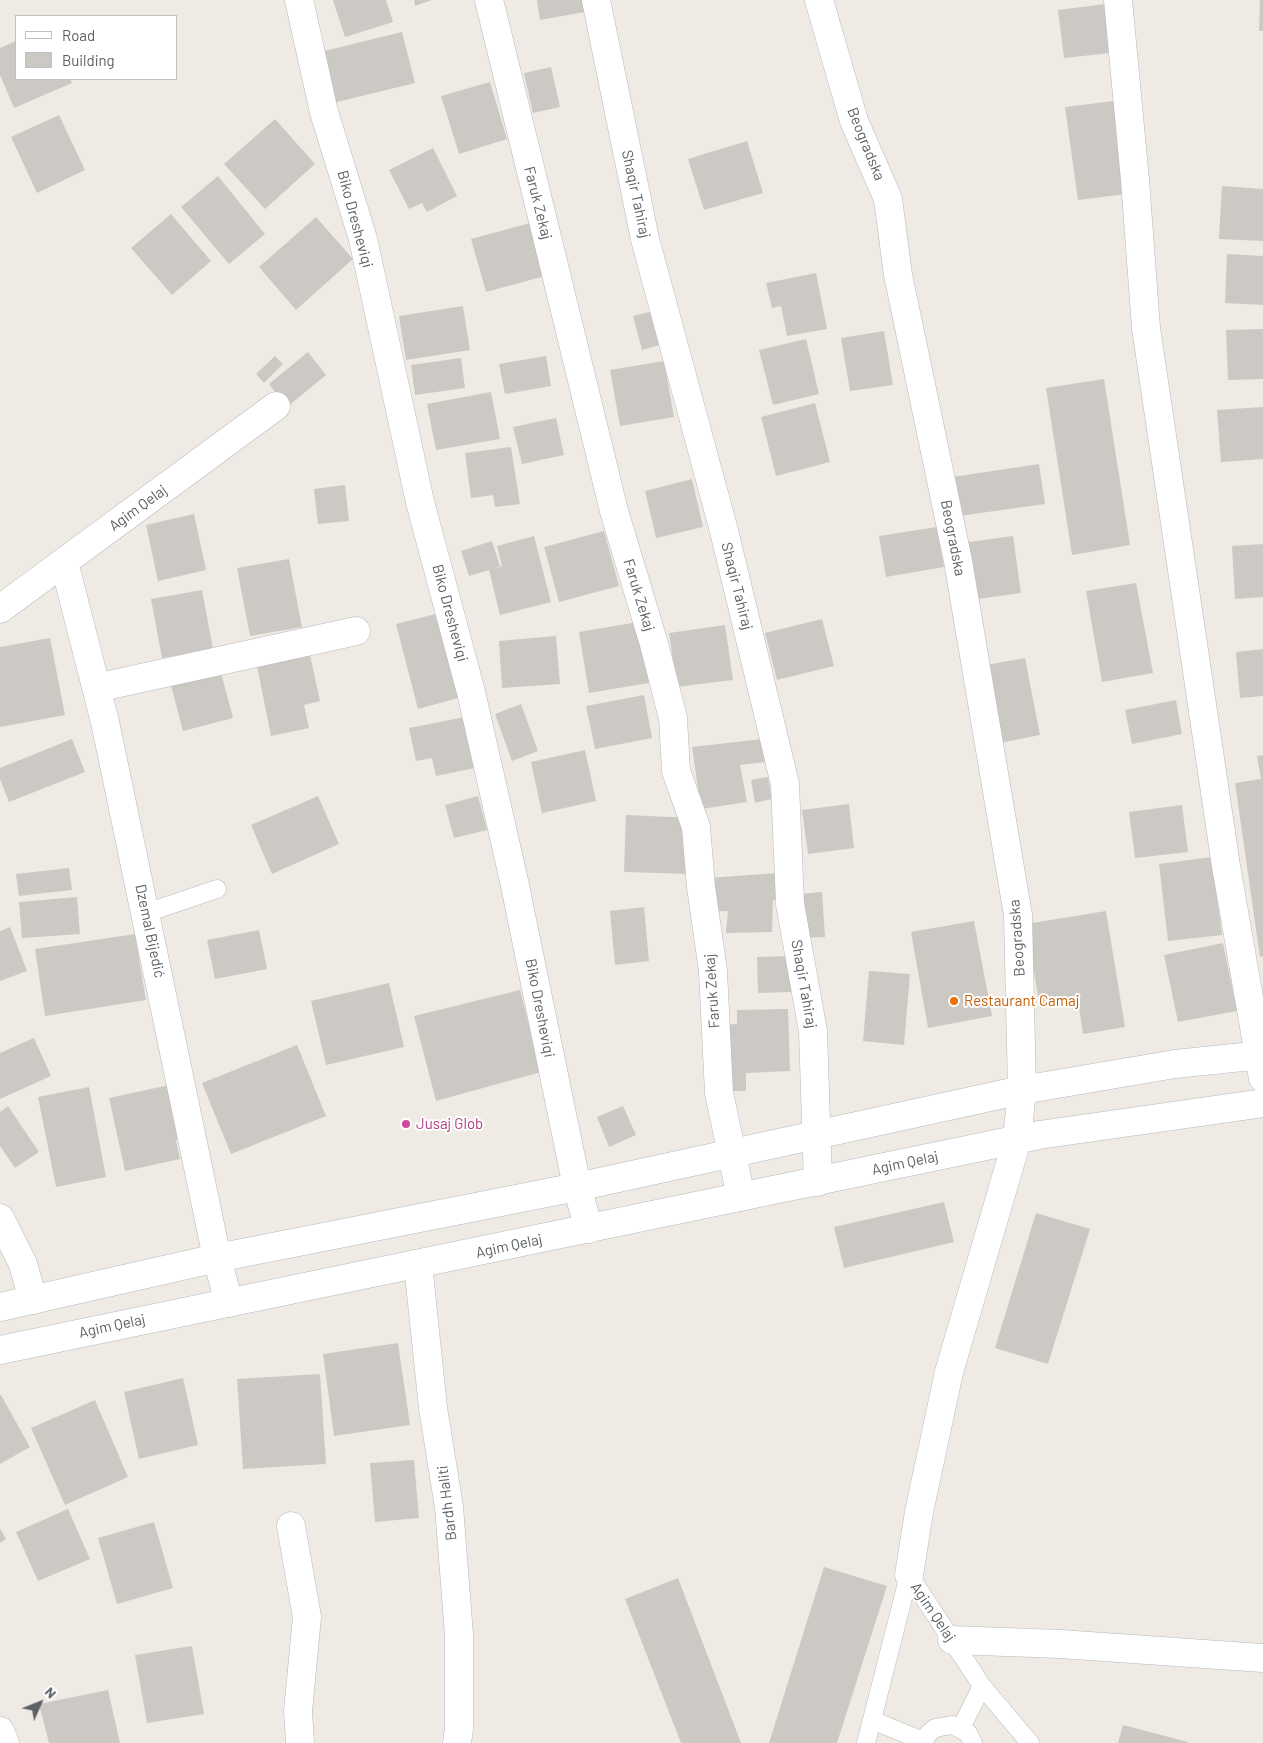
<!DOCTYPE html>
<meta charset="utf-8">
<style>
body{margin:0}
#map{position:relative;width:1263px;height:1743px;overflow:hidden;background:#efebe4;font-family:Barlow,sans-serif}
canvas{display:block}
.legend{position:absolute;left:15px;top:15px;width:162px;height:65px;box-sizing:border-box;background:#fff;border:1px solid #bec0c1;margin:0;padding:6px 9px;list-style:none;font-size:15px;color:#5c6165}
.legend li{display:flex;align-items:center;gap:10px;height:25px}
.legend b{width:25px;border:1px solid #bec0c1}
.north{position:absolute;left:15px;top:1678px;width:50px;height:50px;-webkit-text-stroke:4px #fff;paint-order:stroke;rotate:46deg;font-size:14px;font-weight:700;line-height:20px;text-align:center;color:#5c6165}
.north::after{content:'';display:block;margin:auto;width:18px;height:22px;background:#5c6165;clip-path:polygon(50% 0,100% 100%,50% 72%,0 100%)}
</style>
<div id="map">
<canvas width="1263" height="1743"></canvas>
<ul class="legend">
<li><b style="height:6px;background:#fff"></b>Road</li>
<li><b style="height:14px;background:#ccc8c4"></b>Building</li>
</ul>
<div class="north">N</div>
</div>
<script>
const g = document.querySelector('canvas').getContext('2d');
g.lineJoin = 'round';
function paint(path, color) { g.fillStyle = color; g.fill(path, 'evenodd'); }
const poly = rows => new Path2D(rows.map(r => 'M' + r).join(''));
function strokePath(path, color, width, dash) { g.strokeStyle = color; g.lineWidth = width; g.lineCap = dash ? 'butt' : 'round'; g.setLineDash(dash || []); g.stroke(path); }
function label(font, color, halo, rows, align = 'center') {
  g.font = font + ' Barlow,sans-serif'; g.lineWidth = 4; g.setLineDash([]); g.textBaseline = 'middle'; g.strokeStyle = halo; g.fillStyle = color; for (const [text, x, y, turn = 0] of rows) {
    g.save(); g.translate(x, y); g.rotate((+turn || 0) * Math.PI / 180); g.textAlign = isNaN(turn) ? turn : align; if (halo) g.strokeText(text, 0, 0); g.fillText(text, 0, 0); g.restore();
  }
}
const building = poly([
 [333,0,386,0,393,22,345,37],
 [414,0,432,0,415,6],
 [537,0,588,0,590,11,540,20],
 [1260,0,1263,0,1263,31,1259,31],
 [1106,4,1111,53,1064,58,1058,10],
 [402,32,415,83,333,103,320,52],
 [16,41,16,79,70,79,72,83,14,108,0,75,0,48],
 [551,67,560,107,533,113,524,73],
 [490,82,507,139,459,154,441,96],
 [1114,101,1126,194,1078,200,1065,107],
 [59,115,85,170,37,193,11,137],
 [275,119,315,164,265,209,224,164],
 [747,141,763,193,704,210,688,159],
 [433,148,457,196,427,212,422,203,409,209,389,170],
 [218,176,265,234,229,264,181,207],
 [1222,186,1263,189,1263,241,1219,239],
 [171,214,211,261,172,295,131,248],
 [316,217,353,259,296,310,259,267],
 [530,223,545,276,486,292,471,239],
 [1227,254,1263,256,1263,305,1225,303],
 [816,273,827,329,787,336,781,306,772,308,766,283],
 [463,306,470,350,406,360,399,316],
 [658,310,667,343,642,350,633,316],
 [1263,329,1263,379,1228,380,1226,330],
 [884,331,893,385,850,391,841,338],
 [806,339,819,394,773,405,759,350],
 [308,352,326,375,287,407,269,384],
 [275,356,283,364,264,383,256,374],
 [546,356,551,386,505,394,499,364],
 [461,358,465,388,415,395,411,365],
 [664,361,674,417,620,426,610,370],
 [1104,379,1130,545,1072,555,1046,388],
 [491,392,500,439,436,450,427,404],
 [815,403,830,462,776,476,761,417],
 [1263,407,1263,459,1221,462,1217,410],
 [556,418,564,455,522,464,513,427],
 [511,447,520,504,495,507,493,495,471,498,465,453],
 [1039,464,1045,504,952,517,946,478],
 [692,479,703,527,656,538,645,491],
 [345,485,349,521,318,524,314,489],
 [194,514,206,570,158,581,146,525],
 [937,527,944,567,886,577,879,536],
 [604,531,619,586,559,602,544,547],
 [534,536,551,602,500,615,489,570,469,576,461,551,492,541,500,566,493,569,502,566,497,546],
 [1013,536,1021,593,970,600,962,543],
 [1263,544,1263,597,1235,599,1232,546],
 [289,559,302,627,250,636,237,568],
 [1136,583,1153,673,1102,682,1086,591],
 [202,590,213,649,162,658,151,599],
 [447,611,469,695,418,709,396,624],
 [822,619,834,666,777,680,765,633],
 [638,622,649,683,589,693,579,632],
 [725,625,733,680,677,687,669,633],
 [556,636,560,684,502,688,499,641],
 [50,638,65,715,0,727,0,647],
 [1263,649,1263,696,1240,698,1236,652],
 [309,650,320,701,304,705,309,728,271,736,256,661],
 [1025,658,1040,735,995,744,980,666],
 [219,665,233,718,183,731,169,678],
 [644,695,652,738,595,749,586,706],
 [1176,700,1182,734,1132,744,1125,710],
 [521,704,538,751,512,761,495,714],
 [470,716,480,767,436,776,432,758,416,761,409,728],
 [72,739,85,772,9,802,0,779,0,768],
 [763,739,766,762,740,765,747,802,701,809,692,747],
 [585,750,596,801,542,813,531,762],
 [1263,755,1263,956,1260,957,1235,783,1261,779,1257,756],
 [768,777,772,799,755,803,751,780],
 [318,796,339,844,272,874,251,825],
 [478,796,487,830,454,838,445,805],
 [849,804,854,848,808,854,802,810],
 [1182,805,1188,852,1135,858,1129,812],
 [626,815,693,818,691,874,624,872],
 [1212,857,1222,935,1168,941,1159,864],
 [69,868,72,890,19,896,16,874],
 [779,873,781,900,773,900,772,932,726,933,728,911,709,912,707,878],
 [822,892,825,937,802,938,799,894],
 [77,897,80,934,22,938,19,902],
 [644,907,649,961,615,965,610,911],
 [1106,911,1125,1027,1083,1034,1078,1001,1040,1008,1026,924],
 [974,921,992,1016,928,1028,911,932],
 [10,927,27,971,0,981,0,931],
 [259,930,267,969,215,979,207,940],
 [135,934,146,1000,45,1016,35,949],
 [1223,943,1237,1011,1178,1022,1164,955],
 [790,956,791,992,758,993,757,957],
 [869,971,910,974,904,1045,863,1041],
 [389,983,404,1047,326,1065,311,1001],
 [520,990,541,1072,436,1101,414,1016],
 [788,1009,790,1071,746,1073,746,1091,721,1091,720,1025,737,1024,737,1010],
 [34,1038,51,1076,0,1099,0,1053],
 [297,1045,326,1116,231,1154,202,1083],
 [174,1084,186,1139,176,1140,180,1159,125,1171,109,1098],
 [89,1087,106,1177,56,1187,38,1097],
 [8,1106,39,1152,15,1168,0,1146,0,1112],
 [623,1106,636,1135,609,1147,597,1117],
 [944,1202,954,1242,844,1268,834,1227],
 [1036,1213,1090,1229,1048,1364,995,1348],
 [398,1343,410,1425,334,1436,323,1354],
 [320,1374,326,1464,243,1469,237,1379],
 [183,1378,198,1445,139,1459,124,1392],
 [1,1395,30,1447,0,1464,0,1396],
 [95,1400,128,1477,65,1505,31,1428],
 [414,1460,419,1518,375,1522,370,1463],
 [68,1509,90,1559,38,1581,16,1532],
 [154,1522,173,1588,117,1604,98,1538],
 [0,1528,6,1539,0,1543],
 [824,1567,887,1586,837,1743,769,1743],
 [678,1578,741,1743,681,1743,625,1599],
 [192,1646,204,1714,147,1723,135,1655],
 [108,1690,120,1743,49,1743,39,1704],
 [1123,1725,1188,1742,1188,1743,1118,1743]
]);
const lane = poly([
 [146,913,217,889],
 [909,1575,982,1686,1030,1743],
 [872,1720,923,1741],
 [961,1728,982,1686],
 [866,1743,909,1575],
 [923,1743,928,1734,935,1728,952,1725,968,1733,973,1743]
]);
const street = poly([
 [299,0,324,112,363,239,420,502,471,692,514,881,577,1187,589,1229],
 [489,0,614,511,654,644,673,718,676,771,696,827,701,887,713,971,719,1093,741,1197],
 [596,0,645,239,724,531,785,784,790,904,813,1031,818,1182],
 [819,0,854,121,888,199,898,275,958,561,1018,915,1022,1090,1017,1140,949,1372,919,1512,909,1575],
 [1118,0,1135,180,1146,328,1226,866,1263,1078],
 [64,562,105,722,217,1258,229,1303],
 [0,609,276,406],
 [96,688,356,631],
 [0,1218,23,1264,33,1300],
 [418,1264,433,1408,449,1507,459,1635,459,1729,457,1743],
 [291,1526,307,1617,298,1711,300,1743],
 [952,1640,1060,1644,1263,1658],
 [0,1731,5,1743]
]);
const secondary = poly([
 [0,1307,217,1258,577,1187,1022,1090,1175,1064,1263,1055],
 [0,1350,1039,1135,1263,1103]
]);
const markers = [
 [954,1001,5,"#e8710a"],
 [406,1124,5,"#d1479c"]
];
const streetNames = [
 ["Beogradska",866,144,68],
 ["Shaqir Tahiraj",636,194,78],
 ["Faruk Zekaj",538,203,76],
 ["Biko Dresheviqi",355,219,75],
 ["Agim Qelaj",138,508,-36],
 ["Beogradska",953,538,79],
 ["Shaqir Tahiraj",737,586,76],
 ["Faruk Zekaj",639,595,73],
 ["Biko Dresheviqi",450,613,75],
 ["Dzemal Bijedić",150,931,78],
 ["Beogradska",1017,938,-94],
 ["Shaqir Tahiraj",804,984,80],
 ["Faruk Zekaj",712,991,-94],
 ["Biko Dresheviqi",540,1008,79],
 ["Agim Qelaj",905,1163,-12],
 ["Agim Qelaj",509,1246,-12],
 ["Agim Qelaj",112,1326,-12],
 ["Bardh Haliti",447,1503,-97],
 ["Agim Qelaj",933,1612,56]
];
const foodNames = [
 ["Restaurant Camaj",964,1001]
];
const hotelNames = [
 ["Jusaj Glob",416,1124]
];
paint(building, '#ccc8c4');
strokePath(lane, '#b5b8bb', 19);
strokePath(street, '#b5b8bb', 29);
strokePath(secondary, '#b3b8bc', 29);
strokePath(lane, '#fff', 18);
strokePath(street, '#fff', 28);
strokePath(secondary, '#fff', 28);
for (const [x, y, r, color] of markers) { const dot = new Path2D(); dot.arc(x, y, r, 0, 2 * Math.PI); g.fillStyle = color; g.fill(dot); strokePath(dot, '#fff', 2); }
label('15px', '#5c6165', '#fff', streetNames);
label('15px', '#c56008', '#fff', foodNames, 'left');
label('15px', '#b23c85', '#fff', hotelNames, 'left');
</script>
